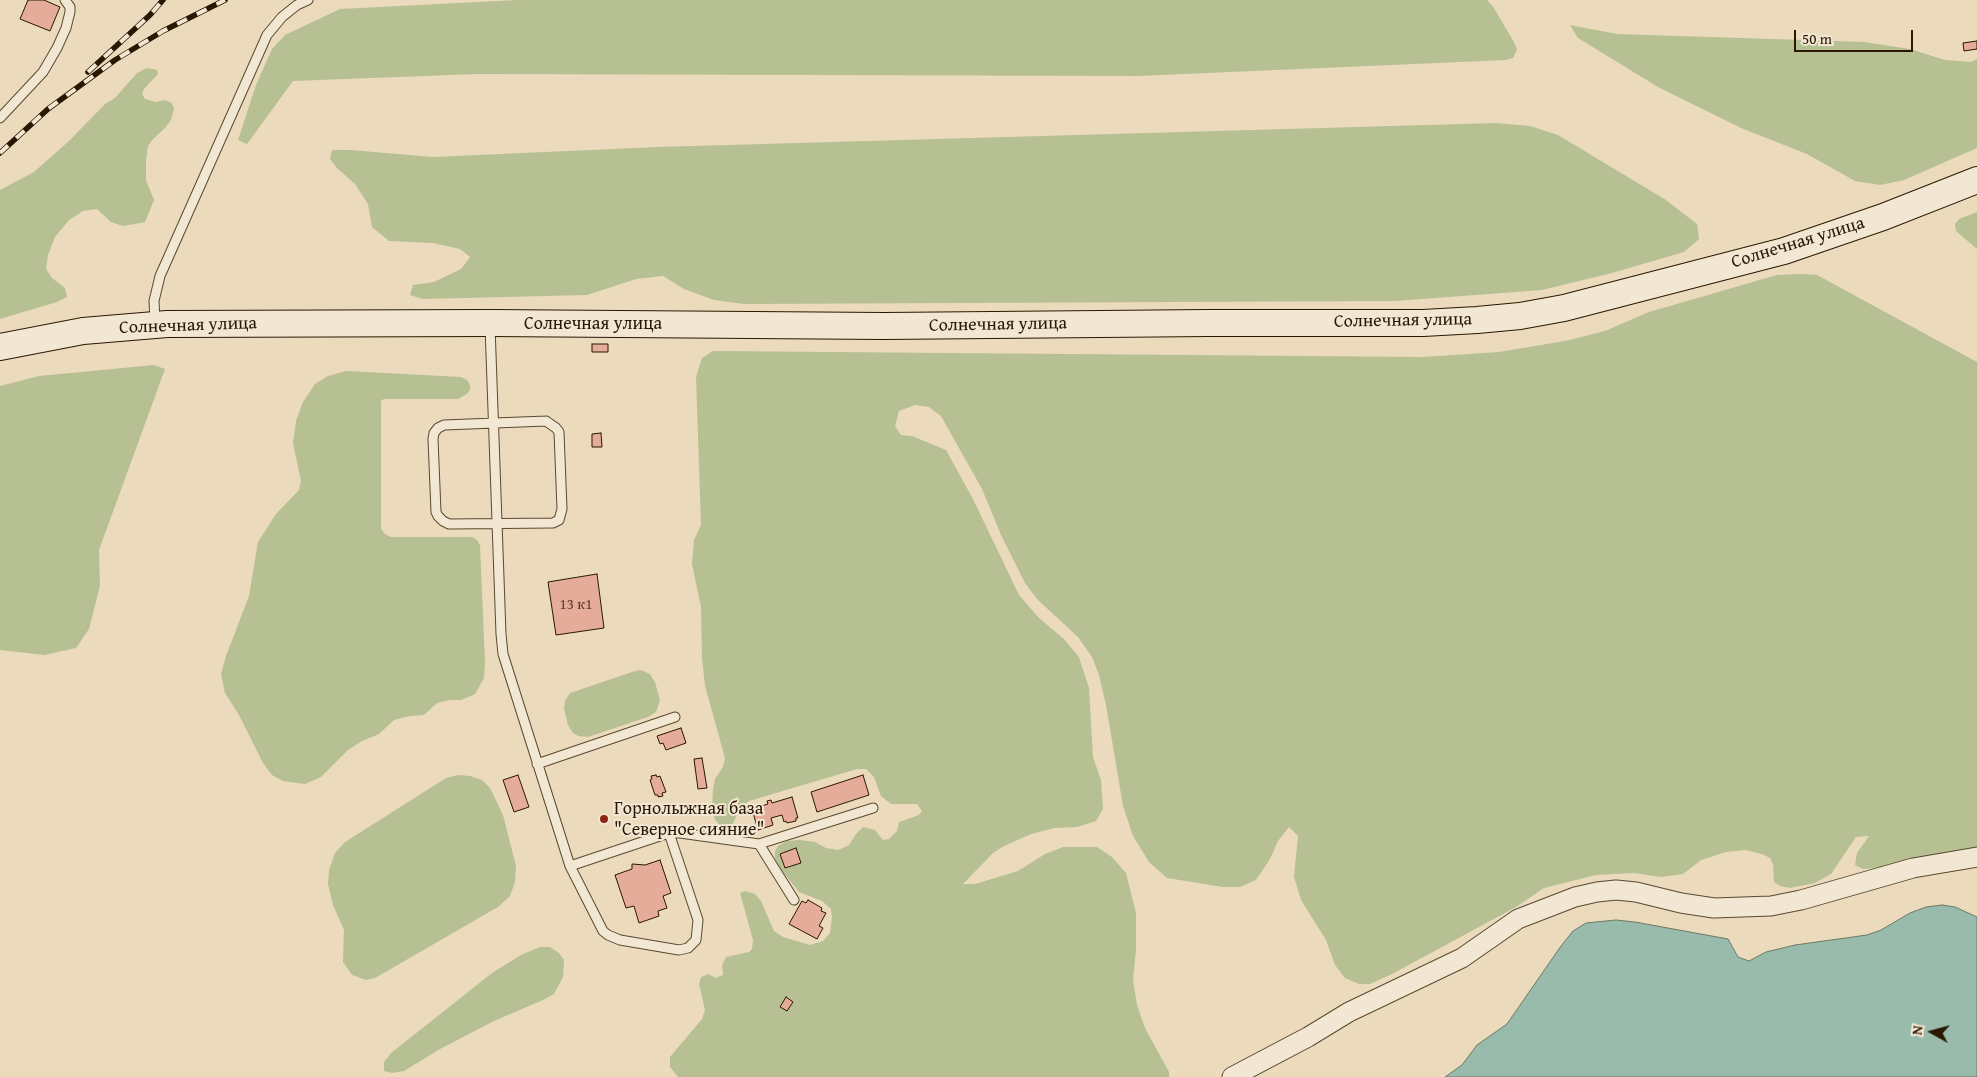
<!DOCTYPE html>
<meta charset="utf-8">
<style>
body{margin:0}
#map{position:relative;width:1977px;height:1077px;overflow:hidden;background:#ebdabc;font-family:"Gentium Book Plus",serif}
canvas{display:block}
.north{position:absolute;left:1907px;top:1007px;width:50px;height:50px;-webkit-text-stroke:4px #f2e7d3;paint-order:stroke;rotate:277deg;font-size:14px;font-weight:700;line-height:20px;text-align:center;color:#2a1702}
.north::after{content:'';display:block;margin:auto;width:18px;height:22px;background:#2a1702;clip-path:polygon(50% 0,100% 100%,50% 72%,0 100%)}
.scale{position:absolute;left:1794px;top:30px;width:119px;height:22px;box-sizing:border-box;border:2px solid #2a1702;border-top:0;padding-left:6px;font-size:15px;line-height:18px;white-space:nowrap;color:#2a1702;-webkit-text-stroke:4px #f2e7d3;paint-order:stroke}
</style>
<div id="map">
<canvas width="1977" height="1077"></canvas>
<div class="north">N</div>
<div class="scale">50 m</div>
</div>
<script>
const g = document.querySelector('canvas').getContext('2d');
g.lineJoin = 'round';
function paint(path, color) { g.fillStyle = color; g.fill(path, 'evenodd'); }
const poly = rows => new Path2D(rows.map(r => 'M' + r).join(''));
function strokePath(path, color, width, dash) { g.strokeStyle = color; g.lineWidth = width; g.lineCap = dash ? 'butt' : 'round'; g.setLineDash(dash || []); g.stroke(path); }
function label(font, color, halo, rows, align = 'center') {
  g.font = font + ' "Gentium Book Plus",serif'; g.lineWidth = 4; g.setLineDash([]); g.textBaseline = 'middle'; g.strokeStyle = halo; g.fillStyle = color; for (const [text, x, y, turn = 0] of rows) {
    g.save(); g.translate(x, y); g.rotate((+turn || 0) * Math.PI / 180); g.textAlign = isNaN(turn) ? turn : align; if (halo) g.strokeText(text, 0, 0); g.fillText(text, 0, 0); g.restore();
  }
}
const green = poly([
 [517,0,1487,0,1494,8,1515,44,1517,50,1513,58,1506,60,1138,76,477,74,293,81,247,144,238,140,256,85,272,49,285,35,340,9],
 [1570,25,1617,34,1864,42,1910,49,1945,60,1971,62,1977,59,1977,148,1904,180,1880,185,1855,181,1807,154,1741,128,1658,87,1578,38],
 [147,68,157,70,158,74,144,89,142,94,145,99,156,102,165,100,172,103,174,109,171,120,165,128,153,139,148,146,146,161,146,180,154,200,145,222,123,226,111,222,97,209,83,211,69,220,55,237,48,255,46,269,52,278,65,288,67,297,57,302,0,319,0,190,34,172,69,141,105,104,115,98,137,73],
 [1496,123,1530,126,1558,135,1666,200,1697,224,1699,239,1684,252,1612,273,1542,290,1395,301,744,304,714,300,684,289,663,276,636,279,587,295,423,299,410,295,413,285,434,282,461,269,470,257,460,249,433,243,389,241,372,227,368,204,355,184,337,168,330,159,332,150,351,150,433,157,658,147],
 [1977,212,1977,249,1956,231,1955,224,1959,219],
 [1800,274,1817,275,1977,362,1977,849,1879,868,1863,869,1855,865,1857,853,1869,836,1856,837,1831,874,1815,883,1790,888,1780,886,1774,882,1773,864,1770,858,1762,854,1745,850,1726,852,1701,860,1683,874,1661,877,1634,873,1596,875,1544,888,1516,907,1392,974,1370,984,1359,984,1345,978,1335,965,1326,940,1301,900,1294,877,1298,836,1289,827,1278,841,1270,859,1256,880,1240,887,1223,887,1167,878,1149,862,1133,836,1123,806,1106,705,1099,675,1092,657,1078,637,1038,600,1025,583,1001,535,982,489,941,416,929,407,915,405,899,411,895,426,901,435,912,436,946,450,973,499,1019,595,1039,618,1064,639,1079,657,1089,688,1093,757,1101,780,1103,809,1096,821,1077,827,1055,828,1031,834,1002,847,993,853,963,884,975,884,1018,871,1045,854,1063,847,1097,847,1112,857,1126,873,1136,913,1136,949,1133,980,1137,1005,1145,1028,1169,1072,1169,1077,678,1077,670,1067,670,1057,702,1019,705,1010,699,984,701,977,709,974,715,978,723,975,722,966,726,957,749,952,752,949,753,940,740,893,745,891,755,894,761,901,774,931,783,937,810,945,823,941,830,933,832,918,831,909,822,901,799,892,780,868,775,858,775,851,778,846,787,841,800,840,815,842,826,848,838,850,849,845,856,834,863,827,875,830,883,840,889,839,897,831,899,822,919,815,922,811,917,804,891,804,881,796,874,777,866,769,857,769,749,801,738,811,733,824,726,827,721,826,715,820,712,808,713,790,715,779,723,767,725,758,705,686,702,658,701,607,692,564,694,540,701,525,696,377,702,358,713,351,1423,357,1499,352,1565,341,1605,331,1649,312,1777,275],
 [154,365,165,369,99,550,100,586,89,629,76,648,44,655,0,650,0,386,39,376],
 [346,371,461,377,467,380,470,385,470,390,467,394,458,399,384,399,381,401,381,529,385,534,391,537,472,537,477,540,480,545,485,663,484,678,475,694,461,700,449,700,437,703,424,715,410,716,394,720,379,734,362,741,348,750,321,777,305,784,283,781,272,775,263,763,239,715,225,693,221,674,226,656,249,596,258,542,276,514,299,490,301,481,293,443,296,421,303,402,315,384,328,376],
 [641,670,650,674,655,682,660,700,656,712,648,717,588,737,578,736,573,733,568,725,564,708,565,701,570,693,635,671],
 [458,775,470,776,482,780,490,788,503,815,516,866,515,882,510,896,498,907,375,978,366,980,352,975,343,962,344,930,333,905,328,884,329,870,335,853,345,842,446,778],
 [540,947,550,947,559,953,564,960,563,977,554,994,543,1000,494,1021,440,1049,404,1071,392,1073,384,1071,384,1062,391,1053,492,973,521,955]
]);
const water = poly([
 [1942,905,1955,907,1977,917,1977,1077,1445,1077,1462,1065,1477,1045,1507,1024,1561,946,1573,931,1586,923,1616,920,1635,922,1728,939,1738,957,1749,961,1766,952,1795,945,1867,935,1881,930,1910,913,1926,907,1942,905]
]);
const building = poly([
 [28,0,44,0,60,7,50,31,20,19,28,0],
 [1977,41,1977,49,1964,51,1963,43,1977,41],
 [592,344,608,344,608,352,592,352,592,344],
 [601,433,602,447,592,447,592,434,601,433],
 [597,574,604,628,556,635,548,582,597,574],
 [681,728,686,743,666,750,663,743,660,744,657,736,681,728],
 [702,758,707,788,698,789,694,759,702,758],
 [518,775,529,807,514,812,503,780,518,775],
 [656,775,657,777,660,776,666,792,662,793,663,796,658,797,658,795,655,795,650,780,652,779,651,776,656,775],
 [863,775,869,795,817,812,811,792,863,775],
 [792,797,798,818,796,818,796,821,787,823,786,821,784,822,782,815,771,818,773,825,758,830,752,809,768,804,767,801,771,800,772,803,792,797],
 [796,848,801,863,785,868,780,854,796,848],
 [660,860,671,893,663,896,667,908,658,911,659,916,639,923,634,906,626,908,615,875,632,869,632,864,645,865,660,860],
 [808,900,822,908,821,911,826,913,819,926,823,928,817,939,789,924,802,901,806,903,808,900],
 [786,997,793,1002,787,1011,780,1007,786,997]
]);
const lane = poly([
 [0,118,43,72,57,48,66,28,70,12,70,7,65,0],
 [155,322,154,301,160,276,267,35,282,17,297,5,308,0],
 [490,326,501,634,503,654,570,866,603,931,608,935,620,940,679,950,688,948,696,940,698,920,669,833],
 [546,421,556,428,559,432,562,509,559,520,553,523,449,524,443,521,438,516,436,512,433,439,434,433,438,428,444,425,546,421],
 [537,764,675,717],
 [759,844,794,900],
 [570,866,669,833,680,833,759,844,873,808]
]);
const street = poly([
 [1232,1077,1308,1037,1349,1012,1462,958,1518,919,1575,897,1597,892,1616,890,1636,892,1681,903,1714,908,1771,906,1801,900,1913,868,1977,857]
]);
const secondary = poly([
 [0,347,83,331,167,324,490,323,884,326,1208,323,1423,323,1477,320,1520,316,1564,308,1784,251,1883,217,1977,180]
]);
const rail = poly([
 [88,72,150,15,163,0],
 [0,153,48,109,115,60,163,31,225,0]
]);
const markers = [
 [604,819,5,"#8f2418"]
];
const numberNames = [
 ["13 к1",576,605]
];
const streetNames = [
 ["Солнечная улица",1798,243,-17],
 ["Солнечная улица",1403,321,-1],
 ["Солнечная улица",593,324],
 ["Солнечная улица",998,325,-1],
 ["Солнечная улица",188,326,-2]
];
const poiNames = [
 ["Горнолыжная база",614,809],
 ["\"Северное сияние\"",614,830]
];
paint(green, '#b6c092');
paint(water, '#99bbab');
strokePath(water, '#6d7967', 1);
paint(building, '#e5ac99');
strokePath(building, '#2a1702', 1);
strokePath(lane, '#5a4830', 11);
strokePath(street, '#5a4830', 21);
strokePath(secondary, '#2a1702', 28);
strokePath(lane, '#f2e7d3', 9);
strokePath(street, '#f2e7d3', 19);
strokePath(secondary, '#f2e7d3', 26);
strokePath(rail, '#2a1702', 5.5);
strokePath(rail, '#f2e7d3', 4, [11]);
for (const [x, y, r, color] of markers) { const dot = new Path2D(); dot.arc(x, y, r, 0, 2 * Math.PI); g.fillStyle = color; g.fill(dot); strokePath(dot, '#f2e7d3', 2); }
label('15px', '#593c28', null, numberNames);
label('18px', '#2a1702', '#f2e7d3', streetNames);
label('18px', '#2a1702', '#f2e7d3', poiNames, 'left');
</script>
